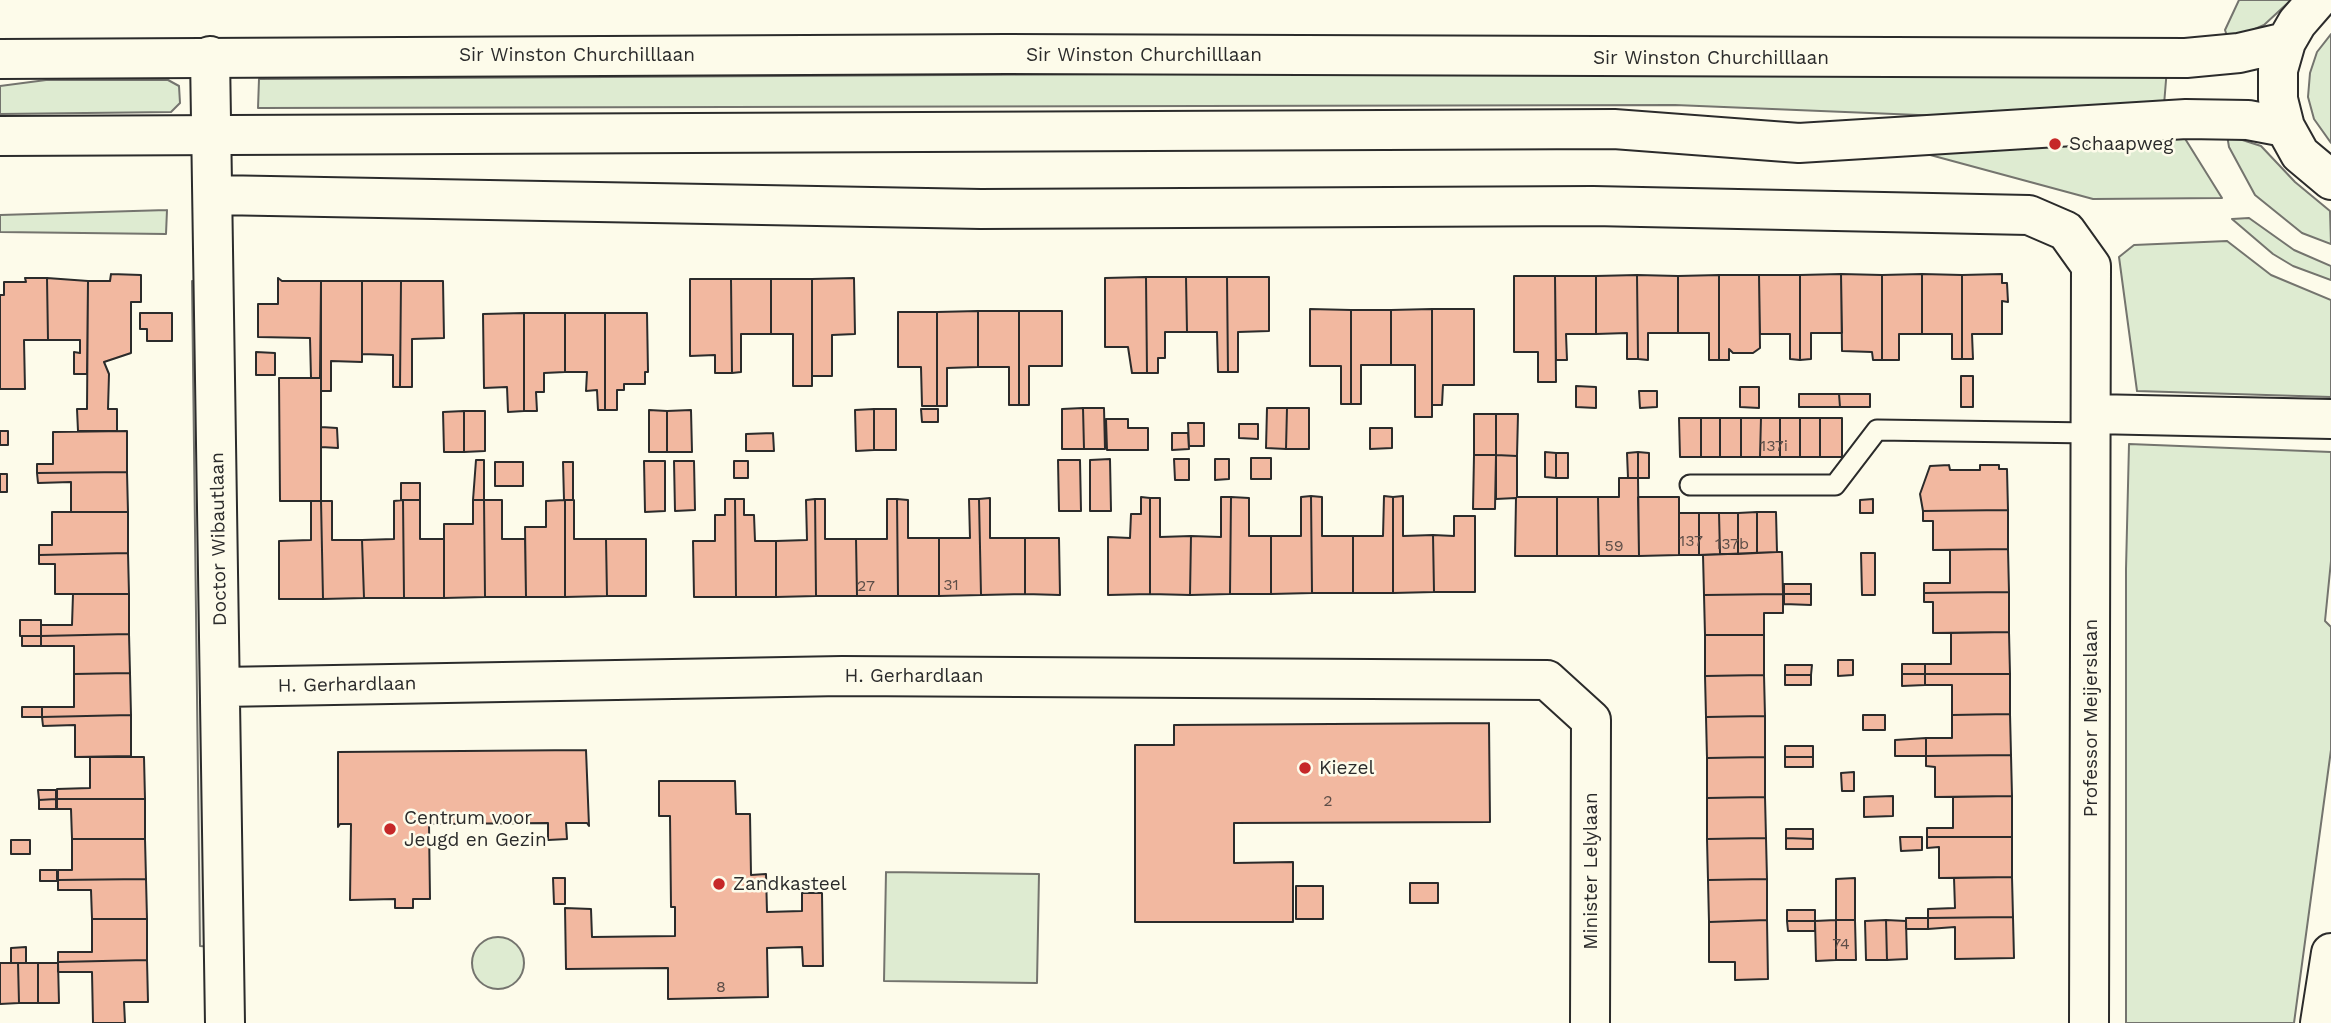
<!DOCTYPE html>
<style>
body{margin:0}
canvas{display:block;background:#fdfbea}
</style>
<canvas width="2331" height="1023"></canvas>
<script>
const g = document.querySelector('canvas').getContext('2d');
g.lineJoin = 'round';
function paint(path, color) { g.fillStyle = color; g.fill(path, 'evenodd'); }
const poly = rows => new Path2D(rows.map(r => 'M' + r).join(''));
function strokePath(path, color, width, dash) { g.strokeStyle = color; g.lineWidth = width; g.lineCap = dash ? 'butt' : 'round'; g.setLineDash(dash || []); g.stroke(path); }
function label(font, color, halo, rows, align = 'center') {
  g.font = font + ' "Work Sans",sans-serif'; g.lineWidth = 5; g.setLineDash([]); g.textBaseline = 'middle'; g.strokeStyle = halo; g.fillStyle = color; for (const [text, x, y, turn = 0] of rows) {
    g.save(); g.translate(x, y); g.rotate((+turn || 0) * Math.PI / 180); g.textAlign = isNaN(turn) ? turn : align; if (halo) g.strokeText(text, 0, 0); g.fillText(text, 0, 0); g.restore();
  }
}
const green = poly([
 [2239,0,2291,0,2264,25,2248,32,2227,36,2225,30,2239,0],
 [2331,34,2331,143,2314,119,2308,97,2310,73,2317,52,2331,34],
 [2167,68,2164,105,1991,118,1675,105,258,108,259,79,2167,68],
 [46,80,168,80,179,86,180,103,171,112,0,114,0,86,46,80],
 [2227,135,2261,146,2295,182,2330,211,2331,244,2302,233,2255,195,2229,147,2227,135],
 [2184,137,2222,198,2093,199,1897,146,2184,137],
 [167,210,166,234,0,232,0,215,167,210],
 [2249,218,2294,250,2331,266,2331,280,2293,266,2273,254,2232,219,2249,218],
 [2227,241,2271,275,2331,300,2331,397,2137,391,2119,257,2134,245,2227,241],
 [2129,444,2331,452,2331,561,2325,621,2331,627,2331,750,2294,1023,2126,1023,2126,569,2129,444],
 [886,872,1039,874,1037,983,884,981,886,872],
 '472 963a26 26 0 1 1 52 0a26 26 0 1 1-52 0Z'
]);
const parking = poly([
 [192,281,204,281,211,947,200,946,192,281]
]);
const building = poly([
 [111,274,141,275,141,302,131,302,131,353,104,362,109,374,108,409,117,409,117,431,78,431,77,409,87,409,88,281,110,281,111,274],
 [1841,274,1842,333,1811,333,1811,359,1800,360,1800,275,1841,274],
 [1841,274,1882,275,1882,360,1873,360,1872,352,1842,351,1841,274],
 [1922,274,1962,275,1962,359,1952,359,1952,334,1922,334,1922,274],
 [1922,274,1922,334,1899,334,1899,360,1882,360,1882,275,1922,274],
 [2002,274,2002,283,2007,283,2008,302,2002,301,2002,334,1972,334,1973,359,1962,359,1962,275,2002,274],
 [1637,275,1678,276,1678,333,1648,333,1648,360,1638,359,1637,275],
 [1637,275,1638,359,1627,359,1627,333,1596,334,1596,276,1637,275],
 [1719,275,1719,360,1709,360,1709,333,1678,333,1678,276,1719,275],
 [1719,275,1759,275,1760,348,1753,353,1733,353,1729,349,1729,360,1719,360,1719,275],
 [1759,275,1800,275,1800,360,1790,359,1790,334,1760,334,1759,275],
 [1514,276,1555,276,1556,382,1538,382,1538,352,1514,352,1514,276],
 [1555,276,1596,276,1596,334,1566,334,1567,360,1556,360,1555,276],
 [1146,277,1186,277,1187,332,1165,332,1165,358,1158,358,1158,373,1147,373,1146,277],
 [1146,277,1147,373,1132,373,1128,347,1105,347,1105,278,1146,277],
 [1186,277,1227,277,1228,372,1218,372,1217,332,1187,332,1186,277],
 [1227,277,1269,277,1269,331,1238,332,1238,372,1228,372,1227,277],
 [25,278,47,278,48,340,24,340,25,389,0,389,0,295,4,295,4,282,26,282,25,278],
 [47,278,88,281,87,374,74,374,74,352,80,353,80,340,48,340,47,278],
 [278,278,282,281,321,281,320,378,311,378,310,338,258,337,258,304,278,304,278,278],
 [854,278,855,334,832,335,832,376,812,376,812,279,854,278],
 [690,279,731,279,732,373,715,373,715,355,690,356,690,279],
 [731,279,771,279,771,334,741,334,741,372,732,373,731,279],
 [771,279,812,279,812,386,793,386,793,334,771,334,771,279],
 [321,281,362,281,362,362,331,361,331,391,321,391,321,281],
 [362,281,401,281,400,387,393,387,393,355,362,354,362,281],
 [401,281,443,281,444,338,412,339,412,387,400,387,401,281],
 [1310,309,1351,310,1351,404,1341,404,1341,366,1310,366,1310,309],
 [1432,309,1474,309,1474,385,1443,385,1442,405,1432,405,1432,309],
 [1432,309,1432,417,1415,417,1415,365,1391,365,1391,310,1432,309],
 [1351,310,1391,310,1391,365,1361,365,1361,404,1351,404,1351,310],
 [978,311,1019,311,1019,405,1009,405,1009,367,978,367,978,311],
 [978,311,978,367,947,368,947,406,937,406,937,312,978,311],
 [1019,311,1062,311,1062,366,1029,366,1029,405,1019,405,1019,311],
 [898,312,937,312,937,406,922,406,921,367,898,367,898,312],
 [140,313,172,313,172,341,147,341,147,329,140,329,140,313],
 [524,313,524,411,508,412,507,387,484,388,483,314,524,313],
 [524,313,565,313,565,372,544,373,544,392,536,392,537,411,524,411,524,313],
 [565,313,605,313,605,410,598,410,597,390,586,391,587,372,565,372,565,313],
 [605,313,647,313,648,372,645,372,645,384,624,384,624,390,617,390,617,410,605,410,605,313],
 [256,352,275,353,275,375,256,375,256,352],
 [1961,376,1973,376,1973,407,1961,407,1961,376],
 [279,378,321,378,321,501,280,501,279,378],
 [1576,386,1596,387,1596,408,1576,407,1576,386],
 [1740,387,1759,387,1759,408,1740,407,1740,387],
 [1639,391,1657,391,1657,407,1640,408,1639,391],
 [1799,394,1839,394,1840,407,1799,407,1799,394],
 [1839,394,1870,394,1870,407,1840,407,1839,394],
 [1083,408,1104,408,1105,449,1084,449,1083,408],
 [1083,408,1084,449,1062,449,1062,409,1083,408],
 [1267,408,1287,408,1286,449,1266,448,1267,408],
 [1287,408,1309,408,1309,449,1286,449,1287,408],
 [874,409,896,409,896,450,874,450,874,409],
 [874,409,874,450,856,451,855,410,874,409],
 [921,409,938,409,938,422,922,422,921,409],
 [649,410,667,411,667,452,649,452,649,410],
 [691,410,692,452,667,452,667,411,691,410],
 [464,411,485,411,485,451,464,452,464,411],
 [464,411,464,452,444,452,443,412,464,411],
 [1474,414,1496,414,1496,455,1474,455,1474,414],
 [1496,414,1518,414,1517,456,1496,455,1496,414],
 [1679,418,1701,418,1701,457,1680,457,1679,418],
 [1701,418,1720,418,1720,457,1701,457,1701,418],
 [1720,418,1741,418,1741,457,1720,457,1720,418],
 [1741,418,1761,418,1760,457,1741,457,1741,418],
 [1761,418,1780,418,1780,457,1760,457,1761,418],
 [1780,418,1800,418,1800,457,1780,457,1780,418],
 [1800,418,1820,418,1820,457,1800,457,1800,418],
 [1820,418,1842,418,1842,457,1820,457,1820,418],
 [1106,419,1128,419,1128,428,1148,428,1148,450,1107,450,1106,419],
 [1188,423,1204,423,1204,446,1189,446,1188,423],
 [1239,424,1258,424,1258,439,1239,438,1239,424],
 [321,427,337,428,338,448,321,447,321,427],
 [1370,428,1392,428,1392,448,1370,449,1370,428],
 [0,431,8,431,8,445,0,445,0,431],
 [127,431,127,472,37,473,37,464,53,464,53,432,127,431],
 [773,433,774,451,746,451,746,434,773,433],
 [1172,433,1188,433,1189,449,1172,450,1172,433],
 [1545,452,1556,453,1556,478,1545,477,1545,452],
 [1638,452,1638,478,1628,478,1627,453,1638,452],
 [1638,452,1649,453,1649,478,1638,478,1638,452],
 [1556,453,1568,453,1568,478,1556,478,1556,453],
 [1474,455,1496,455,1495,509,1473,509,1474,455],
 [1496,455,1517,456,1517,497,1557,497,1557,556,1515,556,1516,498,1496,499,1496,455],
 [1251,458,1271,458,1271,479,1251,479,1251,458],
 [1110,459,1111,511,1090,511,1090,460,1110,459],
 [1174,459,1189,459,1189,480,1175,480,1174,459],
 [1215,459,1229,459,1229,479,1215,480,1215,459],
 [476,460,484,460,484,500,473,500,476,460],
 [1058,460,1080,460,1081,511,1059,511,1058,460],
 [644,461,665,461,665,511,645,512,644,461],
 [674,461,694,461,695,510,675,511,674,461],
 [734,461,748,461,748,478,734,478,734,461],
 [495,462,523,462,523,486,495,486,495,462],
 [563,462,573,462,573,500,564,500,563,462],
 [1949,465,1950,470,1980,470,1980,465,1999,465,1999,469,2007,469,2008,510,1923,511,1920,494,1930,466,1949,465],
 [127,472,128,512,71,512,71,482,38,483,37,473,127,472],
 [0,474,7,474,7,492,0,492,0,474],
 [1619,478,1638,478,1639,556,1599,556,1598,497,1619,497,1619,478],
 [401,483,420,483,420,500,401,500,401,483],
 [1311,496,1322,497,1322,536,1353,536,1353,593,1312,593,1311,496],
 [1311,496,1312,593,1271,594,1271,536,1301,536,1301,497,1311,496],
 [1384,496,1393,497,1393,593,1353,593,1353,536,1383,536,1384,496],
 [1403,496,1403,536,1433,535,1434,592,1393,593,1393,497,1403,496],
 [1141,497,1150,498,1150,594,1108,595,1108,537,1130,538,1131,514,1141,514,1141,497],
 [1221,497,1231,497,1230,594,1190,595,1191,536,1221,537,1221,497],
 [1231,497,1249,498,1249,536,1271,536,1271,594,1230,594,1231,497],
 [1557,497,1598,497,1599,556,1557,556,1557,497],
 [1638,497,1679,497,1679,555,1639,556,1638,497],
 [990,498,990,538,1025,538,1025,594,981,595,979,499,990,498],
 [1150,498,1160,498,1160,537,1191,536,1190,595,1150,594,1150,498],
 [725,499,735,499,736,597,694,597,693,541,715,541,715,515,725,515,725,499],
 [735,499,744,499,744,515,754,515,755,541,776,541,776,597,736,597,735,499],
 [815,499,825,499,825,539,856,539,857,596,816,596,815,499],
 [815,499,816,596,776,597,776,541,807,540,806,500,815,499],
 [887,499,897,499,898,596,857,596,856,539,887,539,887,499],
 [897,499,908,500,908,538,939,538,939,596,898,596,897,499],
 [969,499,979,499,981,595,939,596,939,538,970,538,969,499],
 [1873,499,1873,513,1860,513,1860,500,1873,499],
 [403,500,420,500,420,539,444,539,444,598,404,598,403,500],
 [403,500,404,598,364,598,362,540,394,539,394,501,403,500],
 [473,500,484,500,485,597,444,598,444,524,473,524,473,500],
 [484,500,502,500,502,539,525,539,526,597,485,597,484,500],
 [565,500,574,500,574,539,606,539,607,596,565,597,565,500],
 [565,500,565,597,526,597,525,527,546,527,546,501,565,500],
 [311,501,321,501,323,599,279,599,279,541,311,540,311,501],
 [321,501,332,501,332,540,362,540,364,598,323,599,321,501],
 [2008,510,2008,549,1933,550,1933,521,1923,521,1923,511,2008,510],
 [52,512,128,512,128,553,39,555,39,545,52,545,52,512],
 [1757,512,1776,512,1777,552,1757,553,1757,512],
 [1757,512,1757,553,1738,554,1738,513,1757,512],
 [1679,513,1699,513,1699,555,1679,555,1679,513],
 [1699,513,1719,513,1720,554,1699,555,1699,513],
 [1719,513,1738,513,1738,554,1720,554,1719,513],
 [1454,516,1475,516,1475,592,1434,592,1433,535,1454,536,1454,516],
 [1025,538,1059,538,1060,595,1025,594,1025,538],
 [606,539,646,539,646,596,607,596,606,539],
 [2008,549,2009,592,1924,593,1924,583,1950,583,1950,550,2008,549],
 [1777,552,1782,552,1783,594,1704,595,1703,555,1777,552],
 [128,553,129,594,55,594,55,564,39,564,39,555,128,553],
 [1861,553,1875,553,1875,595,1862,595,1861,553],
 [1784,584,1811,584,1811,594,1784,594,1784,584],
 [2009,592,2009,632,1933,633,1933,602,1924,602,1924,593,2009,592],
 [73,594,129,594,129,634,41,636,41,625,72,625,73,594],
 [1783,594,1783,613,1764,613,1764,635,1705,635,1704,595,1783,594],
 [1784,594,1811,594,1811,605,1784,604,1784,594],
 [20,620,41,620,41,636,20,636,20,620],
 [2009,632,2010,674,1925,674,1925,664,1951,664,1951,633,2009,632],
 [129,634,130,673,74,674,74,646,41,646,41,636,129,634],
 [1705,635,1764,635,1764,675,1705,676,1705,635],
 [22,636,41,636,41,646,22,646,22,636],
 [1838,660,1853,660,1853,675,1838,676,1838,660],
 [1902,664,1925,664,1925,674,1902,674,1902,664],
 [1785,665,1812,665,1811,675,1785,675,1785,665],
 [130,673,131,715,42,717,42,707,74,707,74,674,130,673],
 [1902,674,1925,674,1925,685,1902,686,1902,674],
 [1925,674,2010,674,2010,714,1952,715,1952,685,1925,685,1925,674],
 [1764,675,1765,716,1706,717,1705,676,1764,675],
 [1785,675,1811,675,1811,685,1785,685,1785,675],
 [22,707,42,707,42,717,22,717,22,707],
 [2010,714,2011,755,1926,756,1926,738,1952,738,1952,715,2010,714],
 [131,715,131,756,75,757,75,725,43,726,42,717,131,715],
 [1863,715,1885,715,1885,730,1863,730,1863,715],
 [1765,716,1765,757,1707,758,1706,717,1765,716],
 [1489,723,1490,822,1234,823,1234,863,1293,862,1293,922,1135,922,1135,745,1174,745,1174,725,1489,723],
 [1926,738,1926,756,1895,756,1895,740,1926,738],
 [1785,746,1813,746,1813,757,1785,757,1785,746],
 [586,750,589,826,587,823,566,823,567,839,548,840,548,823,429,824,430,899,413,899,413,908,395,908,395,899,350,900,351,824,340,824,338,827,338,752,586,750],
 [2011,755,2012,796,1935,797,1935,767,1926,766,1926,756,2011,755],
 [90,757,144,757,145,799,57,799,57,789,90,788,90,757],
 [1765,757,1765,797,1707,798,1707,758,1765,757],
 [1785,757,1813,757,1813,767,1785,767,1785,757],
 [1854,772,1854,791,1842,791,1841,773,1854,772],
 [659,781,735,781,736,814,750,814,751,875,766,874,767,912,802,911,802,893,822,893,823,966,803,966,802,947,767,948,768,997,668,999,668,968,566,969,565,908,591,909,592,937,675,936,675,907,671,907,670,816,659,816,659,781],
 [38,790,56,790,56,799,39,800,38,790],
 [1893,796,1893,816,1864,817,1864,797,1893,796],
 [2012,796,2012,837,1927,837,1927,828,1953,828,1953,797,2012,796],
 [1765,797,1766,838,1707,839,1707,798,1765,797],
 [56,799,56,809,39,809,39,800,56,799],
 [57,799,145,799,145,839,72,839,71,809,57,809,57,799],
 [1786,829,1813,829,1813,839,1786,838,1786,829],
 [1900,837,1922,837,1922,850,1901,851,1900,837],
 [1927,837,2012,837,2012,877,1939,878,1939,847,1927,848,1927,837],
 [1766,838,1767,879,1708,880,1707,839,1766,838],
 [1786,838,1813,839,1813,849,1786,849,1786,838],
 [72,839,145,839,146,879,58,880,58,870,72,870,72,839],
 [11,840,30,840,30,854,11,854,11,840],
 [40,870,57,870,57,881,40,881,40,870],
 [2012,877,2013,917,1928,918,1928,909,1955,908,1954,878,2012,877],
 [553,878,565,878,565,904,554,904,553,878],
 [1855,878,1855,920,1836,920,1836,879,1855,878],
 [146,879,147,919,92,919,91,890,58,890,58,880,146,879],
 [1767,879,1767,920,1709,922,1708,880,1767,879],
 [1410,883,1438,883,1438,903,1410,903,1410,883],
 [1296,886,1323,886,1323,919,1296,919,1296,886],
 [1787,910,1815,910,1815,921,1787,921,1787,910],
 [2013,917,2014,958,1955,959,1955,927,1928,929,1928,918,2013,917],
 [1906,918,1928,918,1928,929,1906,929,1906,918],
 [92,919,147,919,147,960,58,962,58,952,92,952,92,919],
 [1767,920,1768,979,1735,980,1735,962,1709,962,1709,922,1767,920],
 [1836,920,1855,920,1856,960,1836,960,1836,920],
 [1836,920,1836,960,1816,961,1815,921,1836,920],
 [1886,920,1906,921,1907,959,1887,960,1886,920],
 [1886,920,1887,960,1866,960,1865,921,1886,920],
 [1787,921,1815,921,1815,931,1788,931,1787,921],
 [26,947,26,963,11,963,11,948,26,947],
 [147,960,148,1002,124,1002,125,1023,93,1023,92,972,58,972,58,962,147,960],
 [0,963,18,963,19,1003,0,1004,0,963],
 [18,963,38,963,38,1003,19,1003,18,963],
 [38,963,58,963,59,1003,38,1003,38,963]
]);
const lane = poly([
 [1690,485,1835,485,1877,430,2092,433]
]);
const street = poly([
 [210,56,225,1023],
 [215,195,981,209,1593,206,2029,215,2066,231,2091,266,2089,1023],
 [2092,414,2331,419],
 [221,687,842,676,1547,680,1591,720,1590,1023]
]);
const secondary = poly([
 [2317,0,2297,23,2286,42,2278,70,2278,99,2285,127,2300,154,2331,180],
 [0,59,1007,54,2186,58,2239,53,2286,42],
 [0,136,1614,129,1799,143,2186,119,2248,120,2285,127],
 [2320,1023,2331,953]
]);
const markers = [
 [2055,144,7,"#c62828"],
 [1305,768,7,"#c62828"],
 [390,829,7,"#c62828"],
 [719,884,7,"#c62828"]
];
const numberNames = [
 ["137i",1774,446],
 ["137",1691,541],
 ["137b",1732,544],
 ["59",1614,546],
 ["31",951,585],
 ["27",866,586],
 ["2",1328,801],
 ["74",1841,944],
 ["8",721,987]
];
const streetNames = [
 ["Sir Winston Churchilllaan",577,55],
 ["Sir Winston Churchilllaan",1144,55],
 ["Sir Winston Churchilllaan",1711,58],
 ["Doctor Wibautlaan",219,539,-91],
 ["H. Gerhardlaan",914,676],
 ["H. Gerhardlaan",347,685,-1],
 ["Professor Meijerslaan",2091,718,-90],
 ["Minister Lelylaan",1591,871,-90]
];
const poiNames = [
 ["Schaapweg",2069,144],
 ["Kiezel",1319,768],
 ["Centrum voor",404,818],
 ["Jeugd en Gezin",404,840],
 ["Zandkasteel",733,884]
];
paint(green, '#deebd1');
strokePath(green, '#74746e', 2);
paint(parking, '#eceadb');
strokePath(parking, '#74746e', 2);
paint(building, '#f2b8a0');
strokePath(building, '#2b2b2b', 2);
strokePath(lane, '#2b2b2b', 23);
strokePath(street, '#2b2b2b', 42);
strokePath(secondary, '#2b2b2b', 42);
strokePath(lane, '#fdfbea', 19);
strokePath(street, '#fdfbea', 38);
strokePath(secondary, '#fdfbea', 38);
for (const [x, y, r, color] of markers) { const dot = new Path2D(); dot.arc(x, y, r, 0, 2 * Math.PI); g.fillStyle = color; g.fill(dot); strokePath(dot, '#fdfbea', 2.5); }
label('16px', '#5d4e48', null, numberNames);
label('19px', '#2b2b2b', '#fdfbea', streetNames);
label('19px', '#2b2b2b', '#fdfbea', poiNames, 'left');
</script>
